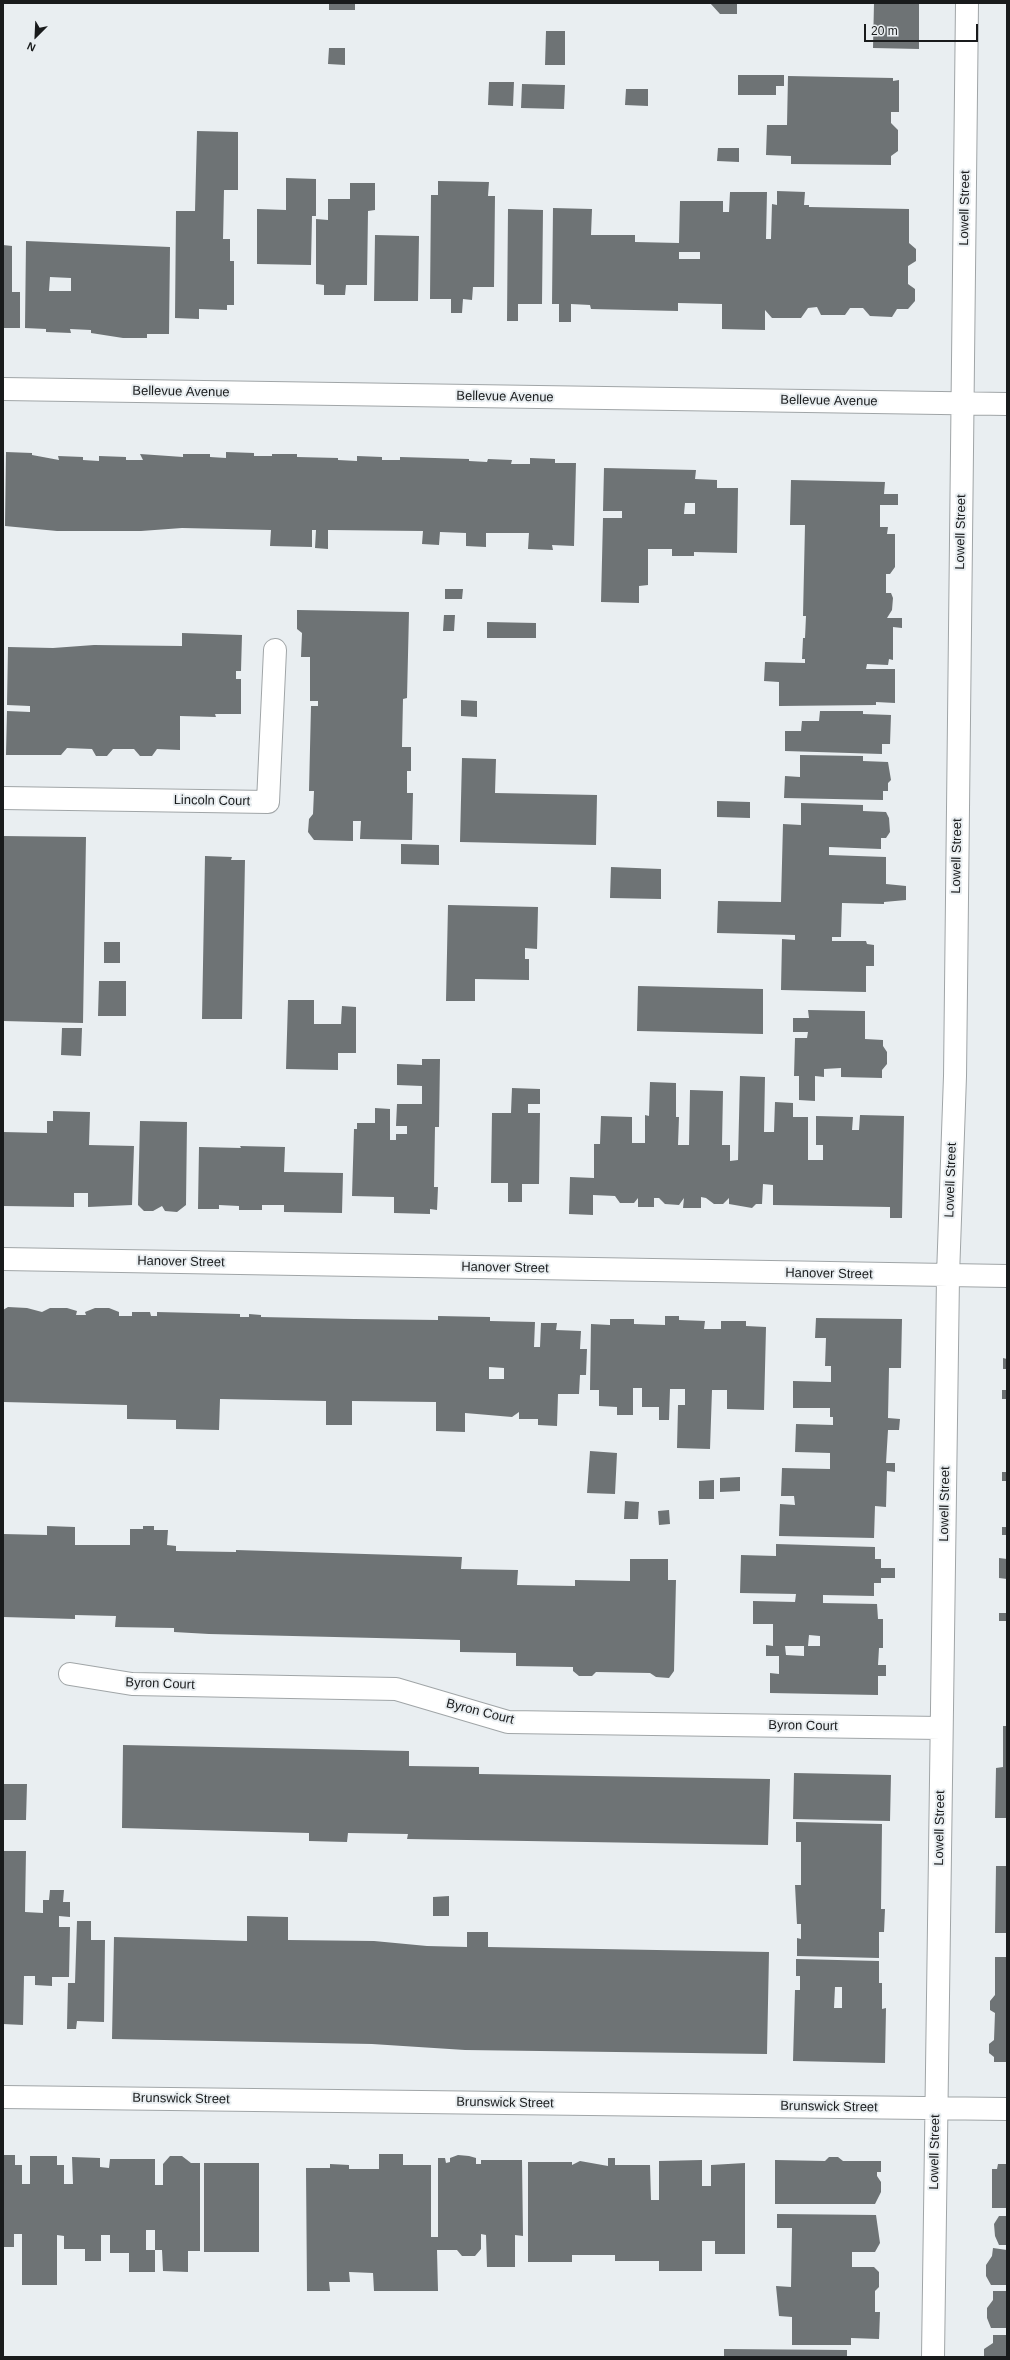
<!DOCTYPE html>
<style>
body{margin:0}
#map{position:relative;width:1010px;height:2360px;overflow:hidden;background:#e9eef1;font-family:Arial,sans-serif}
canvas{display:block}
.frame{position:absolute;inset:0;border:4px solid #191b1c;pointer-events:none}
.north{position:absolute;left:16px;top:16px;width:40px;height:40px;-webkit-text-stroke:3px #e9eef1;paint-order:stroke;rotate:204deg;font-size:11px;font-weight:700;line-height:16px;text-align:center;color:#191b1c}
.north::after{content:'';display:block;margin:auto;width:14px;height:18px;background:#191b1c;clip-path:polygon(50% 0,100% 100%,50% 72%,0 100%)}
.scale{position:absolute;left:864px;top:24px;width:114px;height:18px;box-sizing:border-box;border:2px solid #191b1c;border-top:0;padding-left:5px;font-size:12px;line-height:14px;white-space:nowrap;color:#191b1c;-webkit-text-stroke:3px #e9eef1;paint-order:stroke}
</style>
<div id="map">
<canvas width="1010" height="2360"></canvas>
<div class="frame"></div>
<div class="north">N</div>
<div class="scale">20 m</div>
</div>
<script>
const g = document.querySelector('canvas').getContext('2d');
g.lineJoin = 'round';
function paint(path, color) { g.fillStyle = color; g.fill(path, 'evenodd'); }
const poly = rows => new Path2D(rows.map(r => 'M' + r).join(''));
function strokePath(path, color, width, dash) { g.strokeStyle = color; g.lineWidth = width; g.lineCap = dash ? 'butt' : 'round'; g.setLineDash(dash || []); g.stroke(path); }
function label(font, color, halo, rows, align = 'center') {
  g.font = font + ' Arial,sans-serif'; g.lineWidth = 4; g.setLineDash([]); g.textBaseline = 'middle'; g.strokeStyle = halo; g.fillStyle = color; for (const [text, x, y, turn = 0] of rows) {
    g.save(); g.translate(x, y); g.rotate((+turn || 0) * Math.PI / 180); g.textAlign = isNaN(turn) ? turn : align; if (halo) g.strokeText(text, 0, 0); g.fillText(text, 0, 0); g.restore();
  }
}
const building = poly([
 [329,3,355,3,355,10,329,10],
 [710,3,737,3,737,14,720,14],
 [874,3,919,3,919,49,873,48],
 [546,31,565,31,565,65,545,65],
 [329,48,345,48,345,65,328,64],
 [738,75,784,75,784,86,776,86,776,95,738,95],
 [788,76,893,78,893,81,899,80,899,112,891,112,891,123,898,130,898,151,891,156,891,165,791,164,791,156,766,155,767,125,787,125],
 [489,82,514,82,513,106,488,105],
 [522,84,565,85,564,109,521,108],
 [626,89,648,89,648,106,625,105],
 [197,131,238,132,238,190,224,190,223,239,230,239,230,261,234,261,234,305,227,305,227,310,199,309,199,319,175,318,176,211,195,211],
 [718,148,739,148,739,162,717,161],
 [286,178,316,179,316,216,312,216,311,265,257,264,257,209,286,210],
 [438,181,489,182,488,196,495,196,494,287,473,287,472,300,463,299,462,313,451,313,451,299,430,299,431,195,438,195],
 [350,183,375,183,375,210,368,211,367,285,346,285,345,295,324,295,324,285,316,284,316,219,328,220,328,199,350,199],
 [777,191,805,192,804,205,809,205,809,207,909,209,909,243,916,249,916,261,908,266,908,284,915,289,915,301,908,309,897,309,892,317,870,316,863,308,850,308,845,315,821,315,817,307,808,308,801,318,772,318,765,310,765,330,722,329,722,304,678,303,678,311,591,309,590,305,571,304,571,322,559,322,559,304,552,304,553,208,592,209,591,235,635,235,635,242,679,243,680,201,723,201,723,212,729,212,730,192,767,192,766,239,771,239,772,204,777,205],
 [679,252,700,252,700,259,679,259],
 [508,209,543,210,542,304,518,304,518,321,507,321],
 [375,235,419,236,418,301,374,301],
 [26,241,170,247,169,334,147,334,147,338,123,338,91,333,91,330,70,329,71,333,46,332,46,329,25,328],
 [50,277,71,278,71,291,49,291],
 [3,245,12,246,12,292,20,292,20,328,3,328],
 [6,452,32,453,32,455,59,460,58,456,83,457,83,460,99,461,99,456,126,457,126,460,143,460,140,454,183,457,183,454,210,454,210,457,226,458,226,452,254,453,254,456,272,456,272,454,297,454,297,457,338,458,338,460,357,461,357,456,382,457,382,460,400,460,400,457,469,459,469,461,487,462,488,459,512,460,511,464,530,464,530,458,555,459,555,463,576,463,574,546,552,545,553,550,528,549,529,533,486,533,486,547,466,546,466,533,440,532,439,545,422,544,423,531,328,530,328,549,315,548,316,530,312,530,312,547,270,546,271,530,182,528,141,531,57,531,5,526],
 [604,468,696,470,695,479,717,480,717,488,738,488,737,553,694,552,694,556,672,556,672,549,648,549,648,585,639,586,639,603,601,602,603,518,622,518,622,511,603,511],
 [685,503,695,503,695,514,684,514],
 [791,480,885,482,884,494,898,494,898,505,880,505,880,527,888,527,887,534,895,534,895,567,890,574,886,574,886,593,891,593,893,598,892,610,887,618,902,618,902,628,893,627,893,660,889,659,888,665,867,664,866,669,895,669,895,703,876,702,876,705,779,706,779,682,764,681,765,662,805,663,805,659,802,659,803,638,805,638,806,616,803,616,805,525,790,525],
 [445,589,463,589,462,599,445,599],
 [297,610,409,612,407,698,403,699,402,747,411,747,411,771,407,771,407,793,413,793,412,840,360,839,361,821,353,821,353,841,314,840,308,832,309,819,313,814,314,791,309,791,311,706,318,706,318,701,310,701,310,657,301,657,302,633,297,629],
 [444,615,455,615,454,631,443,631],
 [487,622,536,623,536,638,487,638],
 [182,633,242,635,241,671,236,671,236,679,241,679,241,714,215,714,216,717,180,716,180,750,157,749,152,756,140,756,134,749,113,749,107,756,96,756,92,749,67,748,61,755,6,755,7,711,30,712,30,706,7,705,8,647,53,648,94,645,182,646],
 [461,700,477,701,477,717,461,716],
 [820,711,863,711,863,714,891,715,890,744,882,744,882,754,785,751,785,731,801,731,802,721,819,721],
 [800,755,863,756,863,761,888,762,891,780,888,783,888,791,883,791,883,800,784,798,785,776,800,777],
 [462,758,496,759,495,793,597,795,596,845,460,842],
 [717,801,750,802,750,818,717,817],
 [801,803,863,805,863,811,886,812,889,818,890,832,886,838,881,838,881,849,829,847,829,855,886,857,886,884,906,886,906,900,884,902,884,904,842,903,841,937,832,937,832,941,866,941,867,944,874,945,874,966,866,966,866,992,781,990,782,939,795,940,795,935,717,933,718,901,781,902,783,824,801,825],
 [3,836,86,837,83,1023,3,1021],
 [401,844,439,845,439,865,401,864],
 [205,856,232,857,231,860,245,860,242,1019,202,1019],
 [611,867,661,869,661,899,610,898],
 [448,905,538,907,537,949,525,948,525,959,529,959,529,980,475,979,475,1001,446,1001],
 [104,942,120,942,120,963,104,963],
 [99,981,126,981,126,1016,98,1016],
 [638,986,763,989,763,1034,637,1031],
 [288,1000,314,1000,314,1024,341,1024,342,1006,356,1007,356,1053,338,1053,338,1070,286,1069],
 [808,1010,865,1011,865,1039,883,1040,883,1046,887,1052,887,1064,882,1070,882,1078,841,1077,841,1068,824,1069,824,1077,815,1076,815,1101,799,1100,799,1076,794,1076,795,1038,807,1038,808,1032,793,1032,793,1018,809,1018],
 [62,1028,82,1028,81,1056,61,1055],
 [422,1059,440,1059,439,1127,435,1127,434,1187,438,1187,437,1210,430,1209,430,1214,394,1213,394,1197,352,1196,354,1129,357,1129,357,1123,375,1123,375,1108,390,1109,390,1140,396,1140,396,1134,407,1134,407,1126,396,1126,397,1104,422,1104,422,1086,397,1085,397,1064,422,1065],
 [740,1076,765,1077,764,1132,774,1132,775,1102,793,1103,793,1117,808,1117,808,1160,823,1160,823,1145,816,1145,816,1116,853,1117,852,1130,859,1130,860,1115,904,1116,902,1218,890,1218,890,1207,773,1205,773,1185,763,1184,762,1204,756,1204,752,1208,729,1204,729,1198,723,1204,714,1204,706,1198,701,1197,701,1208,683,1208,684,1198,679,1205,665,1204,659,1198,654,1198,654,1207,638,1207,638,1198,634,1203,620,1203,615,1196,593,1195,593,1215,569,1214,570,1177,594,1178,594,1144,600,1144,601,1116,632,1117,632,1143,645,1143,645,1115,649,1116,650,1082,676,1083,676,1117,679,1117,678,1145,689,1145,690,1090,723,1091,722,1145,730,1145,730,1161,738,1160],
 [512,1088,540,1089,540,1104,528,1104,528,1113,540,1113,539,1184,522,1184,522,1202,508,1202,508,1183,491,1183,492,1113,511,1113],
 [53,1111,90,1112,89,1145,134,1146,132,1205,88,1207,88,1193,74,1193,74,1207,3,1206,3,1132,47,1133,47,1121,53,1121],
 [140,1121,187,1122,186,1205,177,1212,165,1211,162,1206,153,1211,144,1211,138,1205],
 [240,1146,285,1147,284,1172,343,1173,342,1213,284,1212,284,1205,262,1205,262,1210,239,1210,239,1206,219,1205,219,1209,198,1209,199,1147,241,1148],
 [8,1307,27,1308,42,1312,50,1308,67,1308,77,1311,76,1315,86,1315,85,1312,95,1308,109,1308,119,1312,119,1316,132,1316,132,1312,150,1312,151,1316,157,1316,157,1312,240,1314,240,1317,249,1317,249,1314,261,1315,261,1317,354,1319,438,1320,438,1316,490,1317,490,1321,535,1322,534,1347,540,1347,541,1323,557,1323,556,1330,581,1331,580,1349,587,1349,586,1375,580,1375,579,1394,558,1394,557,1426,538,1425,538,1419,519,1419,519,1412,512,1417,465,1413,465,1432,436,1431,436,1402,352,1401,352,1425,326,1425,326,1401,220,1399,219,1430,176,1429,176,1420,127,1419,127,1405,3,1402,3,1310],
 [489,1367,504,1368,504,1379,489,1379],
 [665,1316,679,1316,679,1320,705,1321,704,1329,721,1329,721,1321,746,1321,746,1326,766,1327,764,1410,727,1409,727,1390,712,1390,710,1449,677,1448,678,1405,685,1405,685,1389,670,1389,669,1420,659,1420,659,1407,642,1407,642,1388,633,1388,633,1415,617,1415,617,1407,599,1406,599,1390,590,1390,591,1324,610,1325,610,1319,634,1319,634,1324,665,1325],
 [816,1318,902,1319,901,1368,889,1368,888,1418,900,1419,899,1430,888,1430,886,1463,895,1463,895,1472,887,1471,886,1507,875,1506,874,1538,779,1536,780,1504,795,1505,794,1496,781,1496,782,1468,830,1469,830,1453,795,1452,796,1424,833,1425,833,1417,830,1417,830,1408,793,1408,793,1381,831,1382,831,1366,825,1366,826,1338,815,1338],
 [1003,1358,1007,1359,1007,1369,1003,1369],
 [1002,1390,1007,1390,1007,1399,1002,1399],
 [590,1451,617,1453,615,1494,587,1493],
 [1002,1472,1007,1472,1007,1481,1002,1481],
 [740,1477,740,1491,720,1492,720,1478],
 [714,1480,714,1499,699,1499,699,1481],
 [625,1501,639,1502,638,1519,624,1519],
 [669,1510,670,1524,659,1525,658,1511],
 [47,1526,75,1527,75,1545,130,1545,130,1529,143,1529,143,1526,154,1526,154,1530,168,1530,167,1545,176,1546,176,1551,236,1552,236,1550,462,1557,461,1569,518,1570,517,1585,575,1586,575,1580,630,1581,630,1559,668,1559,668,1580,676,1580,674,1671,669,1678,656,1677,650,1673,596,1672,592,1676,579,1676,573,1671,573,1667,516,1666,516,1653,460,1652,460,1640,209,1634,174,1632,174,1628,115,1627,116,1616,75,1615,75,1619,3,1617,3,1534,47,1535],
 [1002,1527,1007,1527,1007,1535,1002,1535],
 [776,1544,875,1547,875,1559,881,1559,881,1568,895,1568,895,1578,881,1578,881,1583,874,1583,874,1596,823,1595,823,1603,877,1604,878,1619,883,1619,883,1648,879,1648,878,1665,886,1665,886,1676,878,1676,878,1695,770,1693,770,1673,779,1674,779,1656,766,1656,766,1645,773,1646,773,1624,753,1624,753,1601,795,1602,796,1594,740,1593,741,1555,776,1556],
 [809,1635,820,1636,820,1646,808,1646],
 [785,1646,804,1646,804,1656,786,1655],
 [999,1558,1007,1559,1007,1579,999,1578],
 [999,1613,1007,1613,1007,1621,999,1621],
 [1003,1726,1007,1726,1007,1818,995,1818,996,1768,1003,1767],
 [123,1745,409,1751,409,1766,479,1767,479,1774,770,1779,768,1845,407,1839,408,1834,348,1833,347,1842,309,1841,309,1833,122,1828],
 [794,1773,891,1775,890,1821,793,1819],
 [3,1784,27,1784,26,1820,3,1820],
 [796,1822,882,1824,881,1909,885,1909,884,1932,879,1932,879,1958,797,1956,797,1938,801,1939,801,1924,797,1924,795,1885,801,1885,801,1842,796,1842],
 [3,1851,26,1851,25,1912,43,1913,43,1900,49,1900,50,1890,64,1890,63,1902,70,1902,70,1917,59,1916,59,1927,70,1927,69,1977,52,1977,52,1986,35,1985,35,1976,24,1976,23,2025,3,2024],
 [996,1866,1007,1866,1007,1933,995,1933],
 [449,1896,449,1916,433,1916,433,1897],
 [247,1916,288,1917,288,1940,374,1941,427,1946,467,1947,467,1932,488,1932,488,1947,769,1952,767,2054,465,2050,372,2044,112,2039,114,1937,247,1941],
 [77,1921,91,1921,91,1940,105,1940,104,2022,77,2021,76,2029,67,2029,68,1983,75,1983],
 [995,1957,1007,1957,1007,2062,994,2062,994,2057,989,2053,989,2044,994,2040,995,2013,990,2010,990,2001,995,1995],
 [796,1959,879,1961,879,1983,882,1983,882,2009,886,2008,885,2063,793,2061,795,1990,800,1990,800,1976,796,1976],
 [835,1987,842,1987,842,2008,834,2008],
 [379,2154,403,2154,403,2165,431,2165,431,2237,438,2237,438,2158,445,2158,446,2163,450,2162,450,2158,458,2155,469,2156,476,2158,476,2164,481,2164,481,2160,522,2160,523,2236,515,2235,515,2267,487,2267,486,2235,481,2234,481,2249,475,2256,462,2256,457,2250,437,2250,438,2291,374,2291,373,2273,349,2272,350,2282,329,2282,330,2291,307,2291,306,2168,330,2168,330,2164,349,2165,349,2169,379,2169],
 [3,2155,15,2155,15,2165,22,2165,22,2184,30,2184,30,2156,57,2156,57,2165,64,2165,64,2184,73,2184,72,2157,100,2158,100,2167,109,2168,110,2159,155,2159,155,2185,163,2185,163,2164,170,2156,182,2156,191,2163,200,2163,200,2251,188,2251,188,2272,163,2271,162,2250,155,2250,155,2230,146,2230,146,2250,155,2250,155,2272,129,2272,129,2253,110,2253,110,2235,101,2235,101,2261,85,2261,85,2249,64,2249,64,2236,57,2235,57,2285,22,2285,22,2234,14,2234,14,2247,3,2247],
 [829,2157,838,2157,843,2161,881,2161,881,2172,877,2172,877,2176,881,2182,881,2192,875,2204,775,2204,775,2160,825,2161],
 [608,2158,615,2158,615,2165,650,2165,651,2200,659,2200,659,2161,702,2160,702,2186,711,2186,711,2165,745,2163,745,2254,715,2254,715,2241,702,2241,702,2271,659,2271,659,2261,615,2261,615,2255,572,2255,572,2262,528,2262,528,2162,572,2162,572,2165,580,2161,608,2166],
 [204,2163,259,2163,259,2252,204,2252],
 [998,2164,1007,2164,1007,2208,992,2208,992,2169,997,2169],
 [777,2214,876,2215,880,2243,875,2252,852,2252,852,2267,874,2267,879,2272,879,2287,875,2291,875,2312,880,2312,879,2339,851,2338,851,2345,792,2345,792,2317,779,2316,776,2286,791,2287,792,2228,777,2228],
 [999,2216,1007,2216,1007,2245,999,2245,995,2236,994,2224],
 [993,2248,1007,2250,1007,2285,991,2285,986,2276,986,2265,992,2256],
 [993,2291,1007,2291,1007,2328,991,2328,987,2318,987,2308,993,2300],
 [993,2335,1007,2335,1007,2357,984,2357,984,2349,993,2343],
 [724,2349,847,2350,847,2357,724,2357]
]);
const minor = poly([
 [3,389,1007,404],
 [3,798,268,802,275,650],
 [3,1259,1007,1276],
 [70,1674,132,1684,396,1689,508,1722,941,1728],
 [3,2097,1007,2109],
 [933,2357,948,1276,955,1076,967,3]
]);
const streetNames = [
 ["Lowell Street",965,208,-89],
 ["Bellevue Avenue",181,392,1],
 ["Bellevue Avenue",505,397,1],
 ["Bellevue Avenue",829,401,1],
 ["Lowell Street",961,532,-89],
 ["Lincoln Court",212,801,1],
 ["Lowell Street",957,856,-89],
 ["Lowell Street",951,1180,-88],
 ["Hanover Street",181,1262,1],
 ["Hanover Street",505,1268,1],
 ["Hanover Street",829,1274,1],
 ["Lowell Street",945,1504,-89],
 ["Byron Court",160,1684,2],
 ["Byron Court",480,1712,14],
 ["Byron Court",803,1726,1],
 ["Lowell Street",940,1828,-89],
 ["Brunswick Street",181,2099,1],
 ["Brunswick Street",505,2103,1],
 ["Brunswick Street",829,2107,1],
 ["Lowell Street",935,2152,-89]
];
paint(building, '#6e7375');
strokePath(minor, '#a0a5a7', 24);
strokePath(minor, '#fff', 22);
label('13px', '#191b1c', '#e9eef1', streetNames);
</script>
